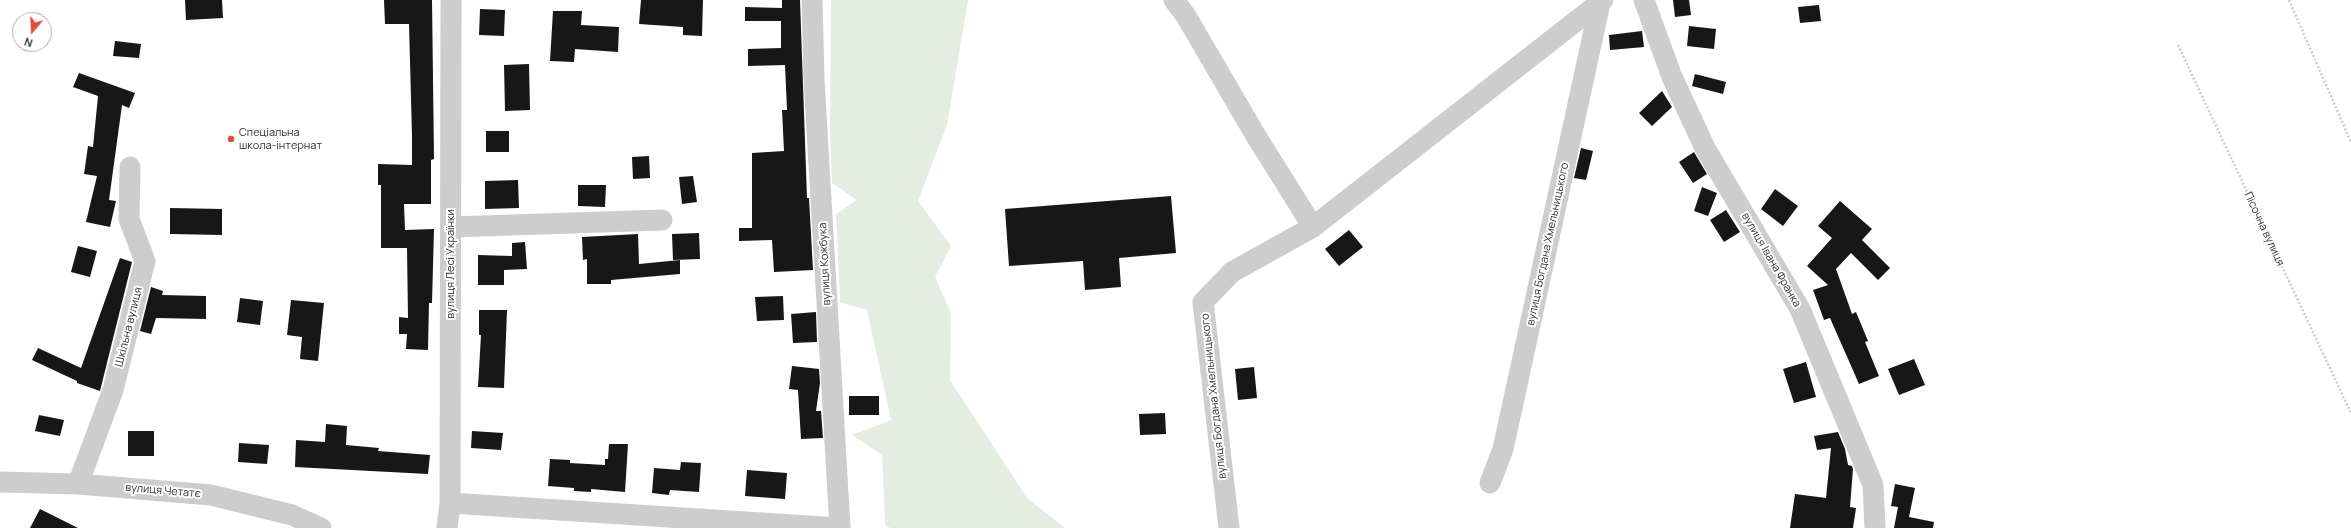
<!DOCTYPE html>
<meta charset="utf-8">
<style>
body{margin:0}
#map{position:relative;width:2351px;height:528px;overflow:hidden;background:#fff;font-family:Manrope,sans-serif}
canvas{display:block}
.north{position:absolute;left:12px;top:12px;width:40px;height:40px;box-sizing:border-box;background:#fff;border:1px solid #acacac;border-radius:50%;rotate:199deg;font-size:11px;font-weight:700;line-height:16px;text-align:center;color:#303030}
.north::after{content:'';display:block;margin:auto;width:14px;height:18px;background:#e14b38;clip-path:polygon(50% 0,100% 100%,50% 72%,0 100%)}
</style>
<div id="map">
<canvas width="2351" height="528"></canvas>
<div class="north">N</div>
</div>
<script>
const g = document.querySelector('canvas').getContext('2d');
g.lineJoin = 'round';
function paint(path, color) { g.fillStyle = color; g.fill(path, 'evenodd'); }
const poly = rows => new Path2D(rows.map(r => 'M' + r).join(''));
function strokePath(path, color, width, dash) { g.strokeStyle = color; g.lineWidth = width; g.lineCap = dash ? 'butt' : 'round'; g.setLineDash(dash || []); g.stroke(path); }
function label(font, color, halo, rows, align = 'center') {
  g.font = font + ' Manrope,sans-serif'; g.lineWidth = 4; g.setLineDash([]); g.textBaseline = 'middle'; g.strokeStyle = halo; g.fillStyle = color; for (const [text, x, y, turn = 0] of rows) {
    g.save(); g.translate(x, y); g.rotate((+turn || 0) * Math.PI / 180); g.textAlign = isNaN(turn) ? turn : align; if (halo) g.strokeText(text, 0, 0); g.fillText(text, 0, 0); g.restore();
  }
}
const green = poly([
 [831,0,968,0,947,125,918,201,951,246,935,277,951,313,950,380,1027,498,1065,528,890,528,885,525,882,455,852,435,891,420,867,310,840,302,836,214,857,200,832,183,830,135]
]);
const building = poly([
 [185,0,222,0,223,18,186,20],
 [384,0,432,0,434,159,431,160,431,204,404,204,405,230,434,229,432,303,429,303,428,350,406,349,407,334,399,334,399,317,408,318,407,248,381,248,381,185,378,185,378,164,412,165,412,136,409,24,385,24],
 [641,0,703,0,702,36,683,35,683,27,639,24],
 [782,0,800,0,807,198,809,198,813,270,774,272,772,240,739,241,739,228,752,228,752,153,784,151,782,110,787,110,785,65,748,66,748,49,781,48,781,21,745,21,745,7,782,8],
 [1673,0,1689,0,1691,15,1675,17],
 [1819,5,1821,21,1800,23,1798,7],
 [480,9,505,10,504,36,479,35],
 [553,11,582,11,581,25,619,27,618,52,575,49,574,62,550,61],
 [1689,26,1716,29,1714,49,1687,46],
 [1642,31,1644,47,1610,50,1609,35],
 [115,41,141,44,139,58,113,56],
 [529,64,530,110,505,111,504,65],
 [79,73,135,93,129,108,122,105,109,200,116,201,110,227,86,222,97,176,84,174,88,146,93,147,98,96,73,87],
 [1695,74,1726,82,1723,94,1692,86],
 [1662,91,1672,107,1652,126,1639,113],
 [486,131,509,131,509,152,486,152],
 [1581,148,1593,151,1586,180,1574,178],
 [1694,152,1707,174,1693,183,1679,162],
 [649,156,650,178,633,179,632,157],
 [693,176,697,202,682,204,679,177],
 [518,180,519,208,485,209,485,181],
 [578,185,606,185,605,207,578,206],
 [1702,187,1717,193,1708,216,1694,211],
 [1775,189,1798,206,1783,226,1761,209],
 [1171,196,1176,253,1119,258,1121,287,1085,290,1083,261,1009,266,1005,209],
 [1840,201,1872,229,1862,240,1890,268,1878,280,1851,253,1836,269,1852,314,1856,312,1868,341,1865,342,1879,376,1859,384,1830,318,1824,320,1813,290,1828,285,1807,266,1832,238,1818,226],
 [170,208,222,209,222,235,170,234],
 [1726,210,1740,232,1724,242,1710,220],
 [1349,230,1363,247,1339,266,1325,249],
 [699,233,700,259,673,260,672,234],
 [638,234,639,264,680,260,680,274,611,280,611,284,587,284,587,259,583,260,582,237],
 [525,242,527,269,504,270,504,285,478,285,478,255,512,256,512,243],
 [78,246,97,251,90,277,71,272],
 [120,258,132,262,100,391,77,383,77,381,32,360,38,348,81,368],
 [151,287,163,291,162,295,206,296,206,319,156,318,151,334,140,331],
 [783,296,784,320,757,321,755,297],
 [240,298,263,301,260,325,237,322],
 [291,300,324,303,318,361,300,359,302,337,287,335],
 [479,310,507,310,504,388,478,387,481,335,479,335],
 [816,312,817,342,793,343,791,314],
 [1914,359,1925,385,1899,395,1888,369],
 [1806,362,1816,397,1794,403,1783,369],
 [792,366,819,369,820,383,816,411,821,411,823,438,801,439,798,390,789,389],
 [1254,367,1257,398,1238,400,1235,369],
 [849,396,879,396,879,415,849,415],
 [1165,413,1166,434,1140,435,1139,414],
 [39,415,64,420,60,436,35,431],
 [326,424,347,426,346,445,379,448,378,451,430,455,428,474,295,467,296,440,325,442],
 [128,431,154,431,154,456,128,456],
 [472,431,503,433,501,450,471,448],
 [1838,432,1845,449,1848,465,1852,466,1853,469,1850,507,1856,508,1853,528,1790,528,1795,494,1826,498,1831,448,1817,450,1814,436],
 [239,443,269,445,267,464,238,462],
 [609,444,628,444,625,492,591,489,591,492,574,491,574,488,548,486,550,459,570,460,570,463,605,465,605,459,608,459],
 [681,462,701,463,699,492,670,490,669,495,652,493,654,468,680,470],
 [747,470,787,473,785,499,745,496],
 [1895,484,1915,488,1909,517,1934,522,1933,528,1894,528,1898,507,1891,506],
 [40,509,78,528,30,528]
]);
const path = poly([
 [2289,0,2351,142],
 [2178,45,2351,413]
]);
const minor = poly([
 [812,0,814,78,840,528],
 [1174,0,1186,16,1256,136,1313,227],
 [1644,0,1672,77,1705,148,1800,309,1873,485,1875,528],
 [451,227,662,220],
 [0,482,78,484,211,495,292,515,321,528],
 [1490,483,1503,449,1600,3],
 [78,484,113,390,145,261,129,219,130,167],
 [450,503,839,528],
 [447,528,450,503,451,0],
 [1229,528,1203,302,1232,272,1313,227,1603,0]
]);
const markers = [
 [231,139,4,"#e14b38"]
];
const poiNames = [
 ["Спеціальна",239,133],
 ["школа-інтернат",239,146]
];
const streetNames = [
 ["Пісочна вулиця",2264,229,65],
 ["вулиця Богдана Хмельницького",1548,244,-78],
 ["вулиця Івана Франка",1771,260,60],
 ["вулиця Лесі Українки",451,264,-90],
 ["вулиця Кожбука",825,264,-93],
 ["Шкільна вулиця",129,327,-76],
 ["вулиця Богдана Хмельницького",1214,396,-96],
 ["вулиця Четатє",163,491,5]
];
paint(green, '#e4eddf');
paint(building, '#171717');
strokePath(path, '#cdcdcd', 2.5, [2, 2]);
strokePath(minor, '#cdcdcd', 21);
for (const [x, y, r, color] of markers) { const dot = new Path2D(); dot.arc(x, y, r, 0, 2 * Math.PI); g.fillStyle = color; g.fill(dot); strokePath(dot, '#fff', 1.5); }
label('11px', '#303030', '#fff', poiNames, 'left');
label('11px', '#303030', '#fff', streetNames);
</script>
